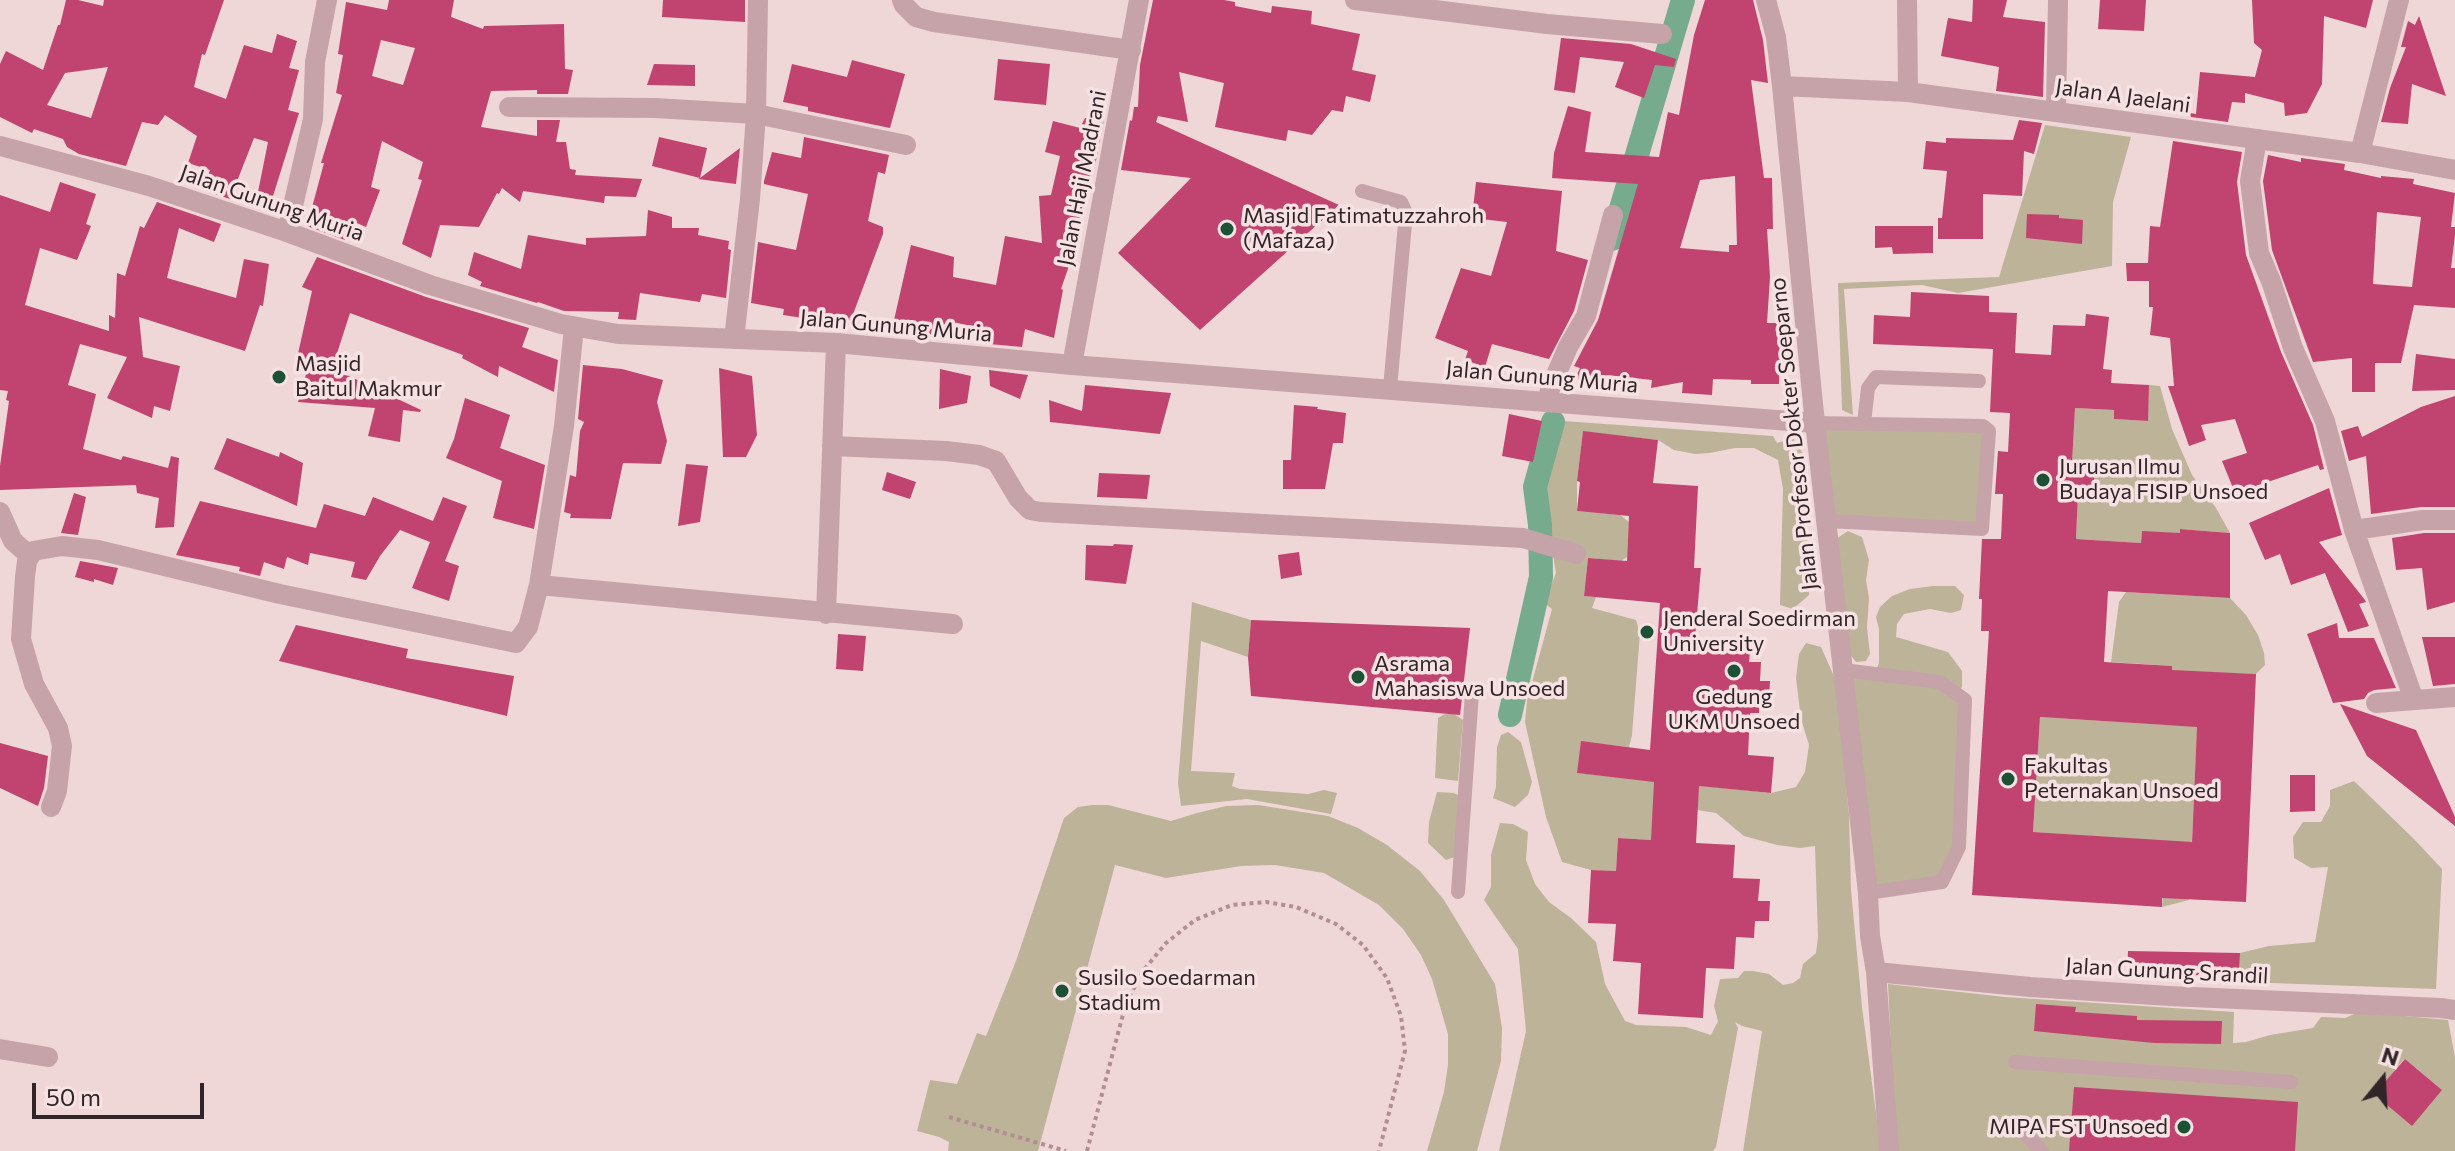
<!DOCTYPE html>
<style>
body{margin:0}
#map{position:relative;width:2455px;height:1151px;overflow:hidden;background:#efd7d8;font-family:Commissioner,sans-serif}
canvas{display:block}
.north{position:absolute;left:2343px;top:1039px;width:80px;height:80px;-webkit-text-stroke:6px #f7e2e3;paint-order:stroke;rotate:18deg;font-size:22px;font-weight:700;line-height:32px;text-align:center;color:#322529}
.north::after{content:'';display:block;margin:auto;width:28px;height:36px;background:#322529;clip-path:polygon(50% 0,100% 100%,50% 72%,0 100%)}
.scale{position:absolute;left:32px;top:1083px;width:172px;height:36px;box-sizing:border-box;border:4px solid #322529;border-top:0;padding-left:10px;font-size:24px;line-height:28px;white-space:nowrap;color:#322529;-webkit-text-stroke:6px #f7e2e3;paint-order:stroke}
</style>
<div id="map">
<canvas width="2455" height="1151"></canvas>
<div class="north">N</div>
<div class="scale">50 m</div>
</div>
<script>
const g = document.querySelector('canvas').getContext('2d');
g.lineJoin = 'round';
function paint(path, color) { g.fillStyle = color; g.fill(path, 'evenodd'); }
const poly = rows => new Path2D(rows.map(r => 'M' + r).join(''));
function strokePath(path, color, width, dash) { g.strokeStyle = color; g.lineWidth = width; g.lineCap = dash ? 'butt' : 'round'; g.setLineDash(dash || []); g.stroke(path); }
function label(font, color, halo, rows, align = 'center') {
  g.font = font + ' Commissioner,sans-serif'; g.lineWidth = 7; g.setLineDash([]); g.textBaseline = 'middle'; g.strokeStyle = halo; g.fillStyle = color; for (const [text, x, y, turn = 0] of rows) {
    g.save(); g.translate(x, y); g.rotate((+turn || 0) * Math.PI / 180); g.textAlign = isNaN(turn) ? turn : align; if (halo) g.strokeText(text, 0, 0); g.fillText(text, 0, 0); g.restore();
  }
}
const green = poly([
 [2045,125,2131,137,2113,202,2112,266,1958,293,1922,285,1844,289,1853,415,1842,410,1838,283,1999,277],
 [2149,385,2160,386,2172,429,2192,475,2216,508,2230,533,2181,529,2180,543,2142,531,2141,543,2076,539,2078,494,2093,495,2072,464,2075,408,2114,410,2114,419,2147,421],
 [1563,421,1773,436,1777,443,1793,438,1805,457,1809,595,1793,609,1780,605,1783,489,1778,460,1754,448,1735,448,1710,453,1695,454,1674,450,1658,440,1583,432,1577,481,1577,511,1620,515,1629,522,1627,557,1621,561,1588,558,1584,596,1596,597,1592,608,1636,620,1640,633,1632,735,1629,747,1581,742,1578,773,1771,793,1796,787,1805,772,1809,745,1801,719,1796,678,1799,654,1806,643,1821,647,1837,683,1849,815,1851,890,1862,1007,1881,1151,1743,1151,1762,1031,1742,1026,1735,1022,1738,1028,1716,1147,1713,1151,1499,1151,1526,1031,1518,949,1484,900,1491,887,1491,855,1500,823,1513,824,1528,832,1526,860,1535,884,1549,902,1571,918,1596,942,1605,984,1625,1021,1636,1025,1686,1027,1711,1035,1718,1021,1714,1006,1720,979,1738,978,1744,971,1753,971,1769,974,1783,985,1793,983,1800,978,1803,964,1816,953,1818,937,1815,846,1800,848,1777,845,1744,836,1716,813,1697,810,1651,840,1618,838,1616,871,1591,870,1562,862,1546,817,1525,722,1527,701,1552,609,1544,603,1556,573,1545,506,1547,474],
 [1815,423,1988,429,1982,527,1827,521],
 [1848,531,1862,537,1869,560,1866,580,1869,598,1867,628,1870,654,1866,661,1856,662,1849,653,1836,539],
 [1933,586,1955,586,1964,595,1961,610,1951,613,1930,609,1904,614,1897,624,1896,637,1948,652,1962,671,1962,687,1957,694,1965,700,1959,847,1942,882,1868,893,1843,670,1875,673,1879,663,1879,629,1876,617,1880,607,1892,596,1910,589],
 [2126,592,2230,598,2246,615,2258,635,2264,653,2265,665,2256,674,2200,672,2189,900,2162,907,2166,841,2033,832,2040,717,2168,725,2172,666,2111,662,2119,602],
 [1192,602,1251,620,1248,657,1201,641,1191,771,1235,773,1232,786,1240,789,1308,794,1324,790,1337,793,1331,814,1247,799,1181,806,1178,783],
 [1445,714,1454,714,1463,720,1458,781,1435,778,1438,718],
 [1508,732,1521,742,1532,782,1528,795,1515,807,1493,798,1496,787,1497,747,1501,735],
 [2354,781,2414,839,2442,869,2436,989,2244,982,2239,976,2240,953,2269,946,2315,942,2328,867,2311,868,2294,858,2293,837,2303,822,2321,822,2330,806,2330,790],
 [1437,792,1454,793,1462,797,1457,856,1446,860,1428,843,1429,822],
 [1093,805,1108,805,1171,821,1197,813,1226,806,1258,805,1328,816,1358,828,1387,845,1420,871,1444,900,1495,984,1502,1028,1501,1061,1477,1151,1427,1151,1444,1092,1448,1065,1448,1034,1432,979,1421,955,1403,929,1379,905,1324,873,1275,865,1241,866,1166,878,1115,865,1038,1151,948,1151,949,1142,939,1137,917,1131,930,1080,957,1084,977,1033,986,1036,1016,961,1064,818,1078,807],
 [1888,984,2005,997,2234,1012,2233,1043,2246,1042,2270,1035,2313,1028,2321,1017,2345,1018,2359,1012,2448,1020,2455,1057,2455,1151,1896,1151],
 [2404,1059,2405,1059,2442,1090,2375,1094]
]);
const canal = poly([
 [1612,239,1683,0],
 [1510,715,1541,577,1540,525,1535,487,1553,422]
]);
const building = poly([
 [66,0,78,0,103,6,104,0,224,0,205,55,202,54,194,87,226,99,244,45,272,53,277,34,297,41,289,68,299,70,288,110,299,113,268,212,255,207,268,142,254,138,230,199,203,190,210,170,188,163,197,136,165,115,158,125,142,122,126,166,79,154,67,147,63,139,34,129,32,133,0,117,0,64,6,51,43,70,58,25,60,25],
 [108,67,91,118,47,105,65,73],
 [389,0,454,0,451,17,483,29,484,26,564,24,565,69,573,70,568,94,537,94,537,90,491,91,481,127,537,136,537,120,560,120,556,142,566,142,570,169,576,170,575,175,642,179,636,197,605,196,604,203,523,191,520,202,502,188,499,194,497,193,479,227,440,225,431,258,402,244,422,180,418,179,423,162,382,141,371,187,380,190,366,227,350,220,345,240,307,226,324,163,321,163,342,95,336,93,343,55,338,54,346,2,387,10],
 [381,40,415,48,403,85,372,76],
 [663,0,745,0,745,22,662,17],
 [1153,0,1224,0,1235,2,1235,6,1271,13,1272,6,1312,11,1311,24,1360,34,1352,70,1376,75,1370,102,1346,96,1343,112,1332,110,1312,135,1288,130,1286,141,1215,127,1224,83,1179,72,1188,122,1158,116,1156,122,1339,205,1200,330,1118,253,1191,178,1121,170,1130,120,1132,121,1134,107,1138,107,1140,65],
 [1705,0,1753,0,1763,40,1768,83,1751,80,1764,178,1772,178,1773,229,1767,229,1770,277,1767,323,1780,323,1779,384,1751,384,1751,380,1713,379,1712,395,1682,393,1683,382,1651,388,1652,380,1607,375,1600,382,1575,379,1580,368,1574,366,1598,320,1638,184,1552,178,1554,153,1568,106,1591,112,1585,152,1659,157,1668,112,1679,115,1694,35],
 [1735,176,1737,245,1729,245,1729,252,1680,248,1700,180],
 [1973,0,2007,0,2003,17,2045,22,2043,97,1996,91,1999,67,1941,56,1948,18,1972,22],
 [2100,0,2146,0,2144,31,2098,29],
 [2252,0,2373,0,2366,28,2324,16,2322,84,2307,113,2285,116,2284,103,2245,93,2245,103,2232,102,2228,122,2191,117,2190,113,2196,114,2200,72,2255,77,2262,50,2254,43],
 [2419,16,2446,96,2412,84,2408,124,2381,122,2390,88,2406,47,2401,47,2408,21,2415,25],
 [1561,38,1631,44,1676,59,1674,67,1655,65,1644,98,1615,87,1624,62,1580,57,1575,93,1554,90],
 [998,59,1050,64,1046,105,994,100],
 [852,60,905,74,890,128,808,111,808,107,783,102,792,64,847,77],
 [654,64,695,65,695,86,647,85],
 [1105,114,1095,166,1093,165,1079,220,1083,225,1061,289,1063,290,1054,338,1025,329,1022,347,989,344,989,341,985,340,987,330,949,321,947,337,892,329,911,245,954,257,953,277,996,285,1005,236,1042,243,1039,196,1051,195,1060,156,1045,152,1053,121,1080,128,1085,118,1103,123],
 [2019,120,2042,123,2034,154,2024,151,2022,196,1983,194,1983,239,1938,239,1938,218,1942,218,1947,171,1923,169,1926,141,1946,143,1946,138,2013,140],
 [659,137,707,148,700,178,652,166],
 [804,137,889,155,885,174,878,172,868,221,883,227,883,234,849,325,783,315,784,309,751,303,758,242,796,250,808,194,764,184,764,181,772,152,801,158],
 [2173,141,2242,152,2237,182,2246,255,2281,352,2313,425,2324,469,2320,470,2318,465,2235,493,2222,461,2247,453,2235,419,2201,425,2206,440,2189,446,2168,386,2174,386,2170,338,2150,335,2153,307,2149,307,2149,281,2127,281,2126,263,2148,263,2150,226,2160,227],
 [740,148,736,184,698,179,700,178],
 [2268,155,2301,162,2301,158,2345,164,2344,170,2381,178,2381,176,2414,179,2413,184,2455,193,2451,227,2455,227,2455,235,2451,268,2455,268,2455,308,2414,305,2401,363,2375,363,2375,392,2352,392,2352,358,2313,362,2272,250,2263,181],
 [2377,212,2421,217,2412,287,2373,284],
 [60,182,96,194,86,224,91,226,77,260,40,248,25,305,109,331,109,315,115,318,117,273,125,276,140,226,144,228,157,202,221,224,214,242,179,228,167,278,236,298,244,259,269,264,263,306,260,305,245,351,139,317,143,357,180,366,170,411,154,406,152,418,107,398,127,357,80,344,68,385,96,394,83,449,121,460,123,456,168,468,171,456,179,458,174,527,155,528,159,498,137,493,136,485,0,490,0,466,9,401,6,400,8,391,0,390,0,195,50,212],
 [1476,182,1562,191,1556,251,1588,260,1574,311,1549,359,1492,344,1485,367,1465,360,1468,351,1435,338,1461,268,1491,276,1507,222,1472,218],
 [648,210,672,217,672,228,699,228,698,235,729,241,728,249,731,250,726,298,702,294,700,302,640,293,636,320,618,319,619,312,564,311,538,302,537,303,480,286,482,282,468,275,474,252,521,269,528,235,586,245,586,238,646,236],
 [2027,214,2059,215,2059,218,2083,220,2082,244,2026,238],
 [1875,226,1933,226,1933,253,1893,254,1892,247,1875,248],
 [317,257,426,297,529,328,522,347,558,360,554,392,499,366,498,377,462,358,463,355,350,313,331,372,349,376,421,410,420,412,403,410,400,442,368,436,375,408,298,402,307,371,295,367,312,291,302,287],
 [1911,292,1989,296,1989,312,2017,313,2015,353,2051,355,2053,325,2085,326,2086,314,2109,317,2103,369,2112,370,2111,383,2149,385,2148,421,2114,419,2114,410,2075,408,2072,464,2095,465,2093,495,2078,494,2076,539,2141,543,2142,531,2180,533,2180,529,2230,533,2230,598,2108,591,2104,662,2172,666,2172,670,2256,674,2246,902,2162,898,2162,907,1972,895,1989,631,1981,631,1982,599,1979,599,1982,539,2001,539,2003,494,1995,494,1998,451,2008,452,2010,413,1990,412,1993,349,1873,344,1874,315,1910,317],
 [2040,717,2197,727,2192,842,2033,832],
 [2416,354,2455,359,2455,390,2412,391],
 [583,365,622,369,663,380,657,402,667,441,661,464,623,463,611,519,570,518,571,514,564,512,570,475,576,477,580,431,584,422,578,419],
 [719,368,752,376,757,435,746,457,723,457],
 [940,369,971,376,967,403,939,409],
 [989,370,1028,375,1020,399,990,386],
 [1085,385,1171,393,1160,434,1050,422,1049,400,1082,411],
 [2455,396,2455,507,2421,507,2371,514,2366,456,2349,461,2341,431,2358,426,2362,437,2421,407],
 [465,398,510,415,500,448,545,465,534,529,493,518,502,481,446,458,454,439],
 [1294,405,1318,407,1317,409,1346,413,1343,443,1333,443,1325,489,1283,489,1283,460,1291,460],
 [1509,414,1542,421,1533,462,1502,456],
 [1583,431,1658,440,1653,483,1698,486,1694,568,1701,568,1694,649,1750,652,1749,662,1761,662,1760,681,1770,681,1769,699,1760,699,1759,713,1750,713,1748,755,1774,757,1771,793,1699,786,1696,843,1735,845,1733,878,1760,879,1758,901,1770,901,1769,921,1755,921,1754,938,1736,937,1734,969,1706,968,1703,1018,1638,1014,1641,963,1613,961,1616,924,1588,923,1591,870,1616,871,1618,838,1651,840,1654,782,1577,773,1581,741,1650,750,1660,603,1584,596,1588,558,1627,561,1629,516,1577,511,1580,482,1577,481],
 [227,438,279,457,280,452,303,463,297,506,214,469],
 [686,464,708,466,700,522,678,526],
 [887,472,916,482,910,499,882,490],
 [1099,473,1150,475,1147,499,1097,497],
 [2329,488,2342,535,2319,542,2365,600,2366,602,2359,604,2369,626,2348,632,2325,573,2291,585,2280,554,2265,560,2249,523],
 [74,493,86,497,78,535,61,533],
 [373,497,433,521,443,497,467,506,445,561,459,566,449,601,412,588,430,542,400,530,380,556,366,580,351,577,355,562,310,553,308,565,287,557,284,569,264,562,260,576,239,571,240,567,176,555,200,501,316,528,324,504,365,516],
 [2424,533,2455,533,2455,602,2427,610,2422,568,2396,570,2392,538],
 [1114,544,1133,545,1126,584,1085,580,1086,545,1113,546],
 [1299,552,1302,575,1281,579,1278,555],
 [80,561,118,568,113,585,94,579,94,582,75,577],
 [1251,620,1470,628,1460,715,1251,696,1248,657],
 [2337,623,2339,638,2374,638,2396,688,2374,690,2368,693,2364,699,2333,703,2307,634],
 [296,625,408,649,406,658,514,676,507,716,279,661],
 [838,634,866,636,863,671,836,669],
 [2422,637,2455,637,2455,684,2433,686],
 [2340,704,2416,730,2455,817,2455,826,2367,756],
 [0,743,48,756,44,788,38,806,0,788],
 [2290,775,2315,775,2315,811,2290,812],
 [2128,951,2240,953,2239,976,2127,974],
 [2036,1004,2076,1007,2075,1012,2137,1016,2137,1020,2222,1021,2221,1044,2154,1043,2034,1031],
 [2405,1059,2442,1090,2412,1126,2374,1094],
 [2074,1087,2298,1102,2295,1151,2069,1151]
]);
const path = poly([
 [949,1117,1066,1151],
 [1087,1151,1126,1003,1143,971,1166,943,1195,920,1232,905,1266,902,1296,907,1336,924,1363,945,1387,978,1401,1016,1405,1051,1379,1151]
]);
const service = poly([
 [1362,191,1401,202,1406,213,1390,388],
 [1815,423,1983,426,1989,431,1982,529,1827,521],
 [1864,423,1868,388,1876,377,1979,381],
 [1843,670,1940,682,1965,700,1959,847,1942,882,1868,893],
 [1458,892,1472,693],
 [2015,1062,2291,1082],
 [2011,1124,2026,1135,2042,1151]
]);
const minor = poly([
 [902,0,904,5,916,17,934,22,1131,50],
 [1355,0,1547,24,1662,34],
 [1907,0,1908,92],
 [509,107,655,108,756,114,758,0],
 [2056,112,2058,0],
 [2257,139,2250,181,2259,253,2271,281,2293,348,2325,421,2354,530,2423,520,2455,520],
 [0,146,149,186,287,232,430,285,561,324,618,334,836,343,1072,365,1815,423],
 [2360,153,2399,0],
 [287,232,313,119,315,62,327,0],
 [734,339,750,199,756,114,906,145],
 [1072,365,1139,0],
 [1548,402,1550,389,1568,347,1586,316,1613,215],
 [832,446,946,451,979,455,996,461,1018,498,1030,510,1041,512,1523,538,1576,554],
 [0,512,13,541,30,556],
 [2354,530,2414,700],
 [539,585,953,624],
 [826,614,836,343],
 [2376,703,2455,697],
 [51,807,57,791,62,746,58,728,34,684,21,639,25,577,27,561,33,551,62,546,98,550,280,594,516,643,528,627,539,585,564,426,574,327],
 [1876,972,2030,987,2169,996,2441,1008,2455,1010],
 [0,1049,48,1057]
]);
const tertiary = poly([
 [1766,0,1776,37,1782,86,1813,404,1868,893,1870,936,1876,972,1889,1151],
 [1782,86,1908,92,2360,153,2455,170]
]);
const markers = [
 [1227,229,8,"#1d5135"],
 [279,377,8,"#1d5135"],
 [2043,480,8,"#1d5135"],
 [1647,632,8,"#1d5135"],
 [1734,671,8,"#1d5135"],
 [1358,677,8,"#1d5135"],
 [2008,779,8,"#1d5135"],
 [1062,991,8,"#1d5135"],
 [2184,1127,8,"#1d5135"]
];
const streetNames = [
 ["Jalan A Jaelani",2123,96,8],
 ["Jalan Haji Madrani",1082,178,-79],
 ["Jalan Gunung Muria",272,203,19],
 ["Jalan Gunung Muria",896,326,5],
 ["Jalan Gunung Muria",1542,377,5],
 ["Jalan Profesor Dokter Soeparno",1794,434,-96],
 ["Jalan Gunung Srandil",2167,971,3]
];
const poiNames = [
 ["Masjid Fatimatuzzahroh",1243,216],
 ["(Mafaza)",1243,241],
 ["Masjid",295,364],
 ["Baitul Makmur",295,389],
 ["Jurusan Ilmu",2059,467],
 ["Budaya FISIP Unsoed",2059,492],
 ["Jenderal Soedirman",1663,619],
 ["University",1663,644],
 ["Asrama",1374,664],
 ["Mahasiswa Unsoed",1374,689],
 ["Gedung",1734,697,"center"],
 ["UKM Unsoed",1734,722,"center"],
 ["Fakultas",2024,766],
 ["Peternakan Unsoed",2024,791],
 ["Susilo Soedarman",1078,978],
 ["Stadium",1078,1003],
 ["MIPA FST Unsoed",2168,1127,"right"]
];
paint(green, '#bdb398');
strokePath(canal, '#77ab8e', 24);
paint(building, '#c1436f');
strokePath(path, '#b28e94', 4, [4, 4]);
strokePath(service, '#c6a3a8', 14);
strokePath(minor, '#c6a3a8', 20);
strokePath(tertiary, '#c6a3a8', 20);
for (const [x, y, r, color] of markers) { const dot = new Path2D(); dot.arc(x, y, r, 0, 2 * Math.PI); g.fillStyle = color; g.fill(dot); strokePath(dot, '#f7e2e3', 3); }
label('22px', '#322529', '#f7e2e3', streetNames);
label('22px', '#322529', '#f7e2e3', poiNames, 'left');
</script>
